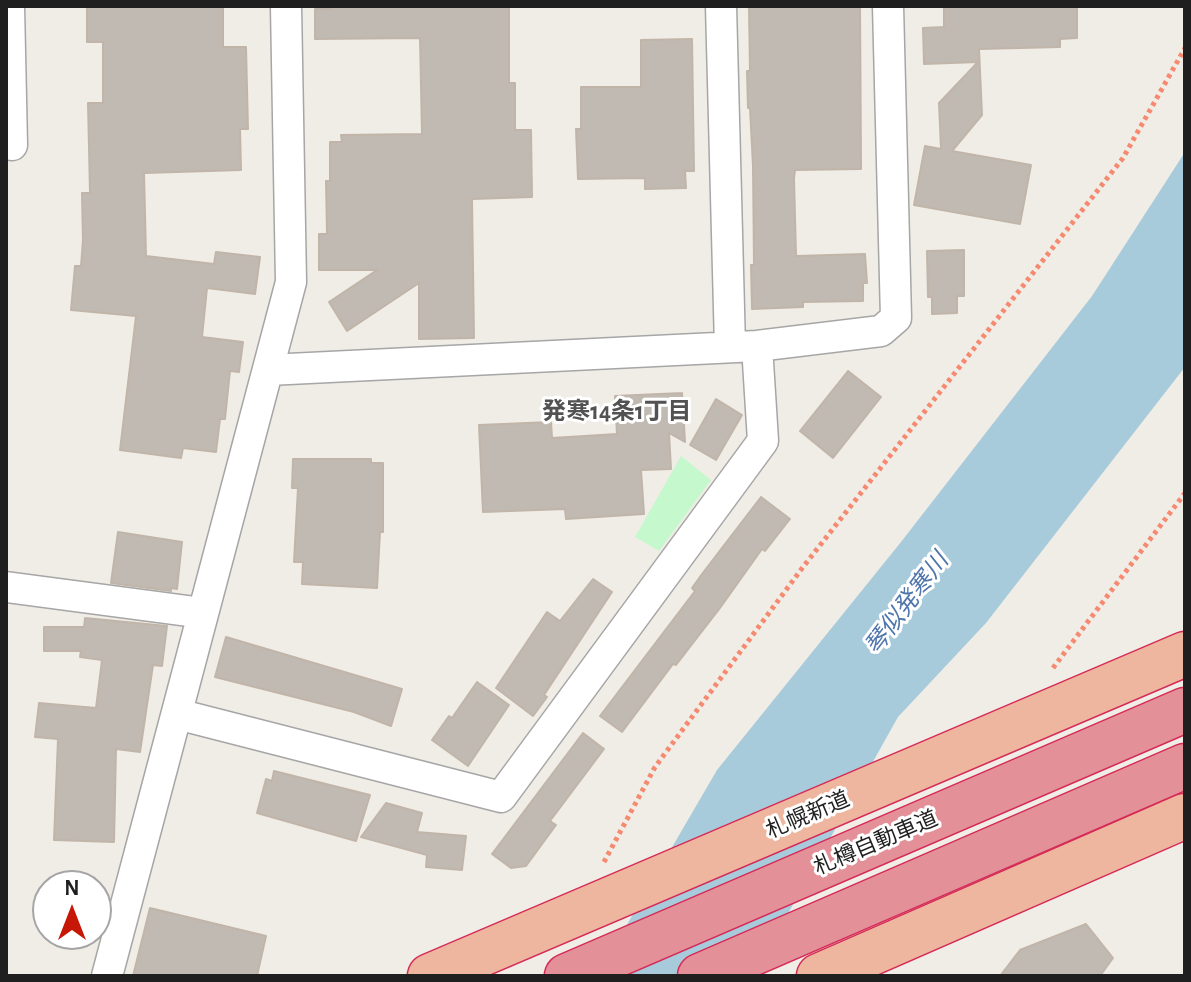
<!DOCTYPE html>
<meta charset="utf-8">
<style>
body{margin:0}
#map{position:relative;width:1191px;height:982px;overflow:hidden;background:#f0ede6;font-family:"Alegreya Sans",sans-serif}
canvas{display:block}
.frame{position:absolute;inset:0;border:8px solid #1f1f1f;pointer-events:none}
.north{position:absolute;left:32px;top:870px;width:80px;height:80px;box-sizing:border-box;background:#fff;border:2px solid #a5a5a5;border-radius:50%;rotate:0deg;font-size:22px;font-weight:700;line-height:32px;text-align:center;color:#1f1f1f}
.north::after{content:'';display:block;margin:auto;width:28px;height:36px;background:#c71707;clip-path:polygon(50% 0,100% 100%,50% 72%,0 100%)}
</style>
<div id="map">
<canvas width="1191" height="982"></canvas>
<div class="frame"></div>
<div class="north">N</div>
</div>
<script>
const g = document.querySelector('canvas').getContext('2d');
g.lineJoin = 'round';
function paint(path, color) { g.fillStyle = color; g.fill(path, 'evenodd'); }
const poly = rows => new Path2D(rows.map(r => 'M' + r).join(''));
function strokePath(path, color, width, dash) { g.strokeStyle = color; g.lineWidth = width; g.lineCap = dash ? 'butt' : 'round'; g.setLineDash(dash || []); g.stroke(path); }
function label(font, color, halo, rows, align = 'center') {
  g.font = font + ' "Alegreya Sans","Noto Sans JP",sans-serif'; g.lineWidth = 6; g.setLineDash([]); g.textBaseline = 'middle'; g.strokeStyle = halo; g.fillStyle = color; for (const [text, x, y, turn = 0] of rows) {
    g.save(); g.translate(x, y); g.rotate((+turn || 0) * Math.PI / 180); g.textAlign = isNaN(turn) ? turn : align; if (halo) g.strokeText(text, 0, 0); g.fillText(text, 0, 0); g.restore();
  }
}
const park = poly([
 [681,456,711,480,659,551,635,537]
]);
const water = poly([
 [1185,152,1185,367,986,623,898,717,753,976,597,976,717,770,901,542,1092,296]
]);
const building = poly([
 [87,6,223,6,223,47,246,47,248,129,240,129,241,170,144,173,146,256,214,264,216,252,260,257,255,294,207,288,202,337,243,342,239,372,230,371,225,419,220,419,216,452,183,448,181,458,120,450,136,316,71,310,75,266,81,266,83,240,82,193,90,193,88,103,103,103,103,42,87,42,87,6],
 [330,6,509,6,509,83,515,83,515,130,531,130,532,197,472,199,474,338,419,339,419,283,347,331,329,302,377,270,319,270,319,234,327,234,326,181,330,181,330,142,342,142,341,135,422,134,420,38,315,39,315,9,330,9,330,6],
 [749,6,860,6,861,169,795,170,794,178,796,256,865,254,867,283,863,283,863,301,803,302,803,307,752,309,751,265,754,265,753,166,750,108,748,108,747,71,750,71,749,6],
 [944,6,1077,6,1077,38,1060,39,1060,47,979,49,982,115,952,151,1031,165,1020,224,914,205,925,146,941,149,939,103,978,62,924,64,923,28,944,27,944,6],
 [692,39,694,171,685,171,686,188,645,189,645,178,578,179,576,129,581,129,581,87,641,87,641,40,692,39],
 [964,250,964,296,957,296,957,313,932,314,932,297,928,297,927,251,964,250],
 [848,371,881,397,833,458,800,431,848,371],
 [682,393,685,442,669,433,671,469,641,470,644,514,566,519,565,509,483,512,479,425,551,422,552,438,617,434,615,396,682,393],
 [716,399,742,415,716,460,690,445,716,399],
 [293,459,371,459,371,463,383,463,383,532,380,532,377,588,302,584,303,562,294,562,298,488,292,488,293,459],
 [761,497,790,519,765,551,762,549,720,608,676,665,673,664,622,732,600,716,695,591,692,588,702,574,761,497],
 [118,532,182,542,177,589,171,588,171,591,111,583,118,532],
 [593,579,612,592,544,695,547,697,533,716,496,688,547,612,560,621,593,579],
 [85,618,167,626,162,666,153,665,140,752,116,749,114,842,54,840,58,739,35,737,39,703,96,708,102,660,80,657,81,651,44,651,44,627,84,627,85,618],
 [226,637,402,689,391,726,354,712,215,677,226,637],
 [477,682,509,705,468,766,432,740,449,716,452,718,477,682],
 [583,733,604,749,550,821,556,825,526,866,511,868,492,854,583,733],
 [274,771,370,795,356,841,257,813,266,779,272,781,274,771],
 [386,803,422,813,417,832,466,836,462,870,426,867,427,855,361,837,386,803],
 [150,908,266,936,257,976,133,976,150,908],
 [1086,924,1113,958,1100,976,1000,976,1020,950,1086,924]
]);
const path = poly([
 [1053,668,1185,493],
 [604,862,655,767,803,567,1123,158,1185,48]
]);
const minor = poly([
 [9,6,12,145],
 [721,6,730,347],
 [268,370,757,346,881,331,896,318,888,6],
 [6,587,203,613],
 [177,714,501,797,763,441,757,346],
 [107,976,291,282,286,6]
]);
const trunk = poly([
 [430,976,1185,654],
 [819,976,1185,816]
]);
const motorway = poly([
 [567,976,1185,710],
 [700,976,1185,766]
]);
const streetNames = [
 ["札幌新道",808,815,-23],
 ["札樽自動車道",876,843,-23]
];
const neighbourhoodNames = [
 ["発寒14条1丁目",617,412]
];
const waterNames = [
 ["琴似発寒川",907,604,-53]
];
paint(park, '#c5f8cd');
paint(water, '#a8cbdc');
paint(building, '#c0bab2');
strokePath(building, '#c1b5a9', 2);
strokePath(minor, '#a6a6a6', 33);
strokePath(trunk, '#d52b57', 47);
strokePath(motorway, '#d52b57', 47);
strokePath(path, '#f58a71', 5, [4, 4]);
strokePath(minor, '#fff', 30);
strokePath(trunk, '#eeb69e', 44);
strokePath(motorway, '#e49099', 44);
label('22px', '#1f1f1f', '#fff', streetNames);
label('bold 24px', '#525252', '#fff', neighbourhoodNames);
label('italic 24px', '#4e75ac', '#fff', waterNames);
</script>
